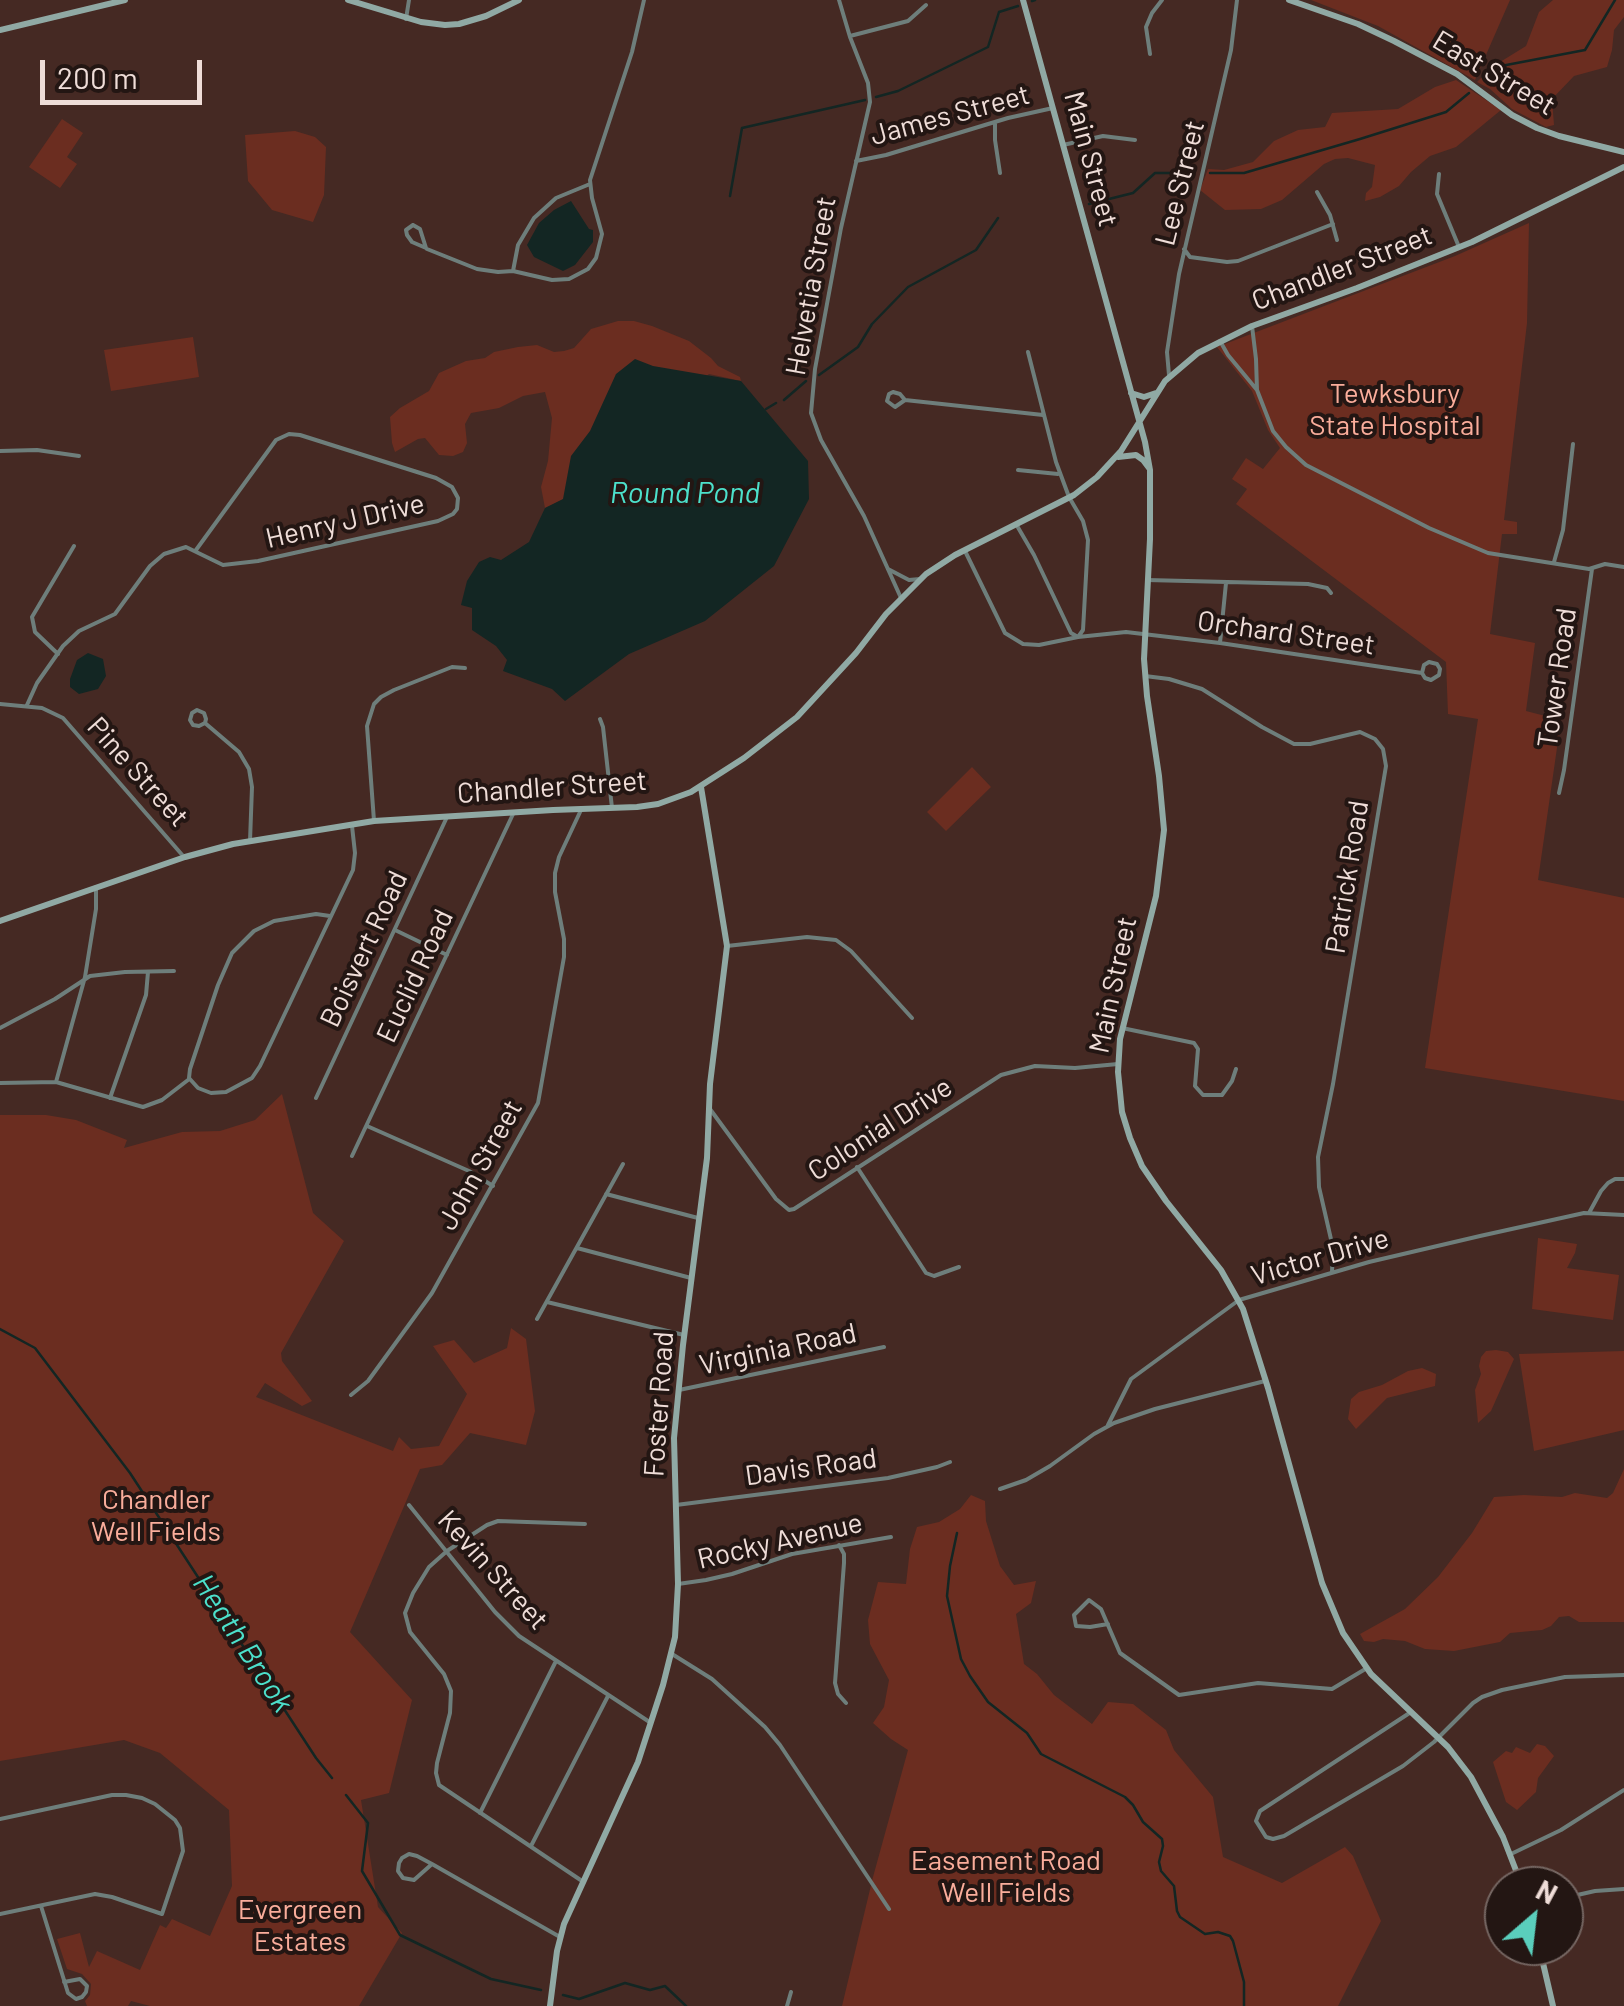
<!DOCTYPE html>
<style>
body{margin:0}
#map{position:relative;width:1624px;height:2006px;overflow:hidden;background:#452923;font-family:Barlow,sans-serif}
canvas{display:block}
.north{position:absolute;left:1484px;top:1866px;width:100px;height:100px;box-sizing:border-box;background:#231613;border:2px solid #756662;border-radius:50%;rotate:28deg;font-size:28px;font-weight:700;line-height:40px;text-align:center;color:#efddd8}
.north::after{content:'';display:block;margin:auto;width:35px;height:45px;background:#5acebc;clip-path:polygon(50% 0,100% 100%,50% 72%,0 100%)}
.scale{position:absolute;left:40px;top:60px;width:162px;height:45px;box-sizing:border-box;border:5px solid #efddd8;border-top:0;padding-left:12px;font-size:30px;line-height:35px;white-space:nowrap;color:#efddd8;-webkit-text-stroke:8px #231613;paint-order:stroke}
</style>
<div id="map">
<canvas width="1624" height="2006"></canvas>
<div class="north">N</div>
<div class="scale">200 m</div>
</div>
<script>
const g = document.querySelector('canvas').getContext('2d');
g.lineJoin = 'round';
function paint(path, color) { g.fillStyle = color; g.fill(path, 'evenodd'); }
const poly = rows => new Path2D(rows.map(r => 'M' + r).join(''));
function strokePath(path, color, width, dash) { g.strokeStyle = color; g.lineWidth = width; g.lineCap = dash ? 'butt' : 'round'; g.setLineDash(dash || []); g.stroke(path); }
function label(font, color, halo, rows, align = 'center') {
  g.font = font + ' Barlow,sans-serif'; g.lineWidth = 8; g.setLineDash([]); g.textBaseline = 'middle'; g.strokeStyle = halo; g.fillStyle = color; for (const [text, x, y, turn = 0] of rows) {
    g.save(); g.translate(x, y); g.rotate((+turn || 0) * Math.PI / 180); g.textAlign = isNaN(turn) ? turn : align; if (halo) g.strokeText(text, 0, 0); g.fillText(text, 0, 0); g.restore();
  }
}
const green = poly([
 [1311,0,1510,0,1475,80,1378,26],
 [1553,0,1624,0,1624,17,1614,30,1612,50,1607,67,1574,76,1552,99,1554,125,1546,127,1512,109,1490,89,1477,82,1492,67,1526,46,1539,12],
 [1456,80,1501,110,1456,147,1430,156,1411,172,1399,186,1380,197,1365,201,1366,193,1372,187,1375,165,1348,158,1335,159,1324,164,1282,200,1261,209,1225,210,1200,190,1208,169,1224,170,1253,162,1274,141,1298,130,1325,127,1332,113,1398,109,1435,87],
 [62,119,83,133,67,157,77,164,60,188,29,167],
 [295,131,315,137,326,147,324,195,313,222,272,210,248,181,245,135],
 [1529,223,1527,323,1504,520,1517,522,1517,534,1502,534,1490,634,1535,643,1526,711,1561,720,1538,880,1624,898,1624,1101,1425,1068,1478,719,1448,714,1446,662,1236,504,1247,489,1232,479,1246,458,1263,469,1280,448,1268,430,1252,391,1217,347,1455,256],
 [618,321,634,321,652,326,689,341,711,358,718,366,740,377,741,381,709,374,564,499,545,508,541,487,548,461,552,418,545,392,523,396,499,408,471,413,465,424,467,443,463,452,453,456,439,455,425,438,418,439,395,452,392,443,390,417,400,408,429,391,439,373,466,361,485,358,494,352,518,347,537,345,554,352,564,351,574,348,591,329],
 [193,337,199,377,111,391,104,350],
 [972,767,991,787,946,831,927,812],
 [282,1094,313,1213,344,1241,281,1353,282,1361,312,1401,302,1406,265,1383,256,1397,393,1451,399,1437,411,1449,439,1446,467,1394,433,1346,454,1340,474,1363,507,1348,511,1328,526,1339,535,1411,526,1445,470,1433,442,1465,420,1469,350,1632,412,1700,389,1793,361,1800,378,1907,402,1933,359,2006,150,2006,131,2001,128,2006,87,2006,85,2001,90,1995,91,1984,82,1974,67,1969,57,1939,80,1933,89,1967,97,1951,140,1970,160,1925,166,1928,172,1919,210,1936,232,1886,229,1810,160,1753,124,1740,0,1761,0,1115,46,1115,76,1120,127,1140,124,1148,182,1132,220,1131,255,1120],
 [1538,1238,1577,1244,1575,1253,1567,1268,1619,1275,1613,1320,1532,1309],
 [1496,1350,1508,1352,1514,1359,1491,1411,1478,1423,1475,1390,1481,1374,1479,1366,1481,1357,1486,1351],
 [1624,1351,1624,1430,1534,1451,1519,1354],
 [1422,1368,1436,1374,1435,1386,1387,1398,1356,1429,1348,1419,1351,1399,1359,1392,1382,1385,1408,1371],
 [1624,1469,1624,1622,1579,1622,1569,1616,1559,1617,1551,1626,1542,1630,1510,1633,1500,1642,1454,1651,1425,1649,1405,1641,1383,1639,1374,1642,1364,1641,1360,1634,1405,1609,1438,1577,1472,1533,1494,1497,1524,1495,1562,1497,1575,1493,1607,1498,1613,1493],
 [971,1495,985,1501,986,1521,1000,1566,1014,1585,1036,1581,1031,1603,1016,1614,1024,1664,1037,1674,1054,1695,1092,1724,1108,1702,1133,1704,1166,1730,1174,1750,1213,1797,1223,1857,1282,1883,1345,1847,1353,1856,1381,1921,1338,2006,842,2006,873,1877,908,1750,891,1739,873,1723,884,1707,889,1680,870,1644,868,1620,878,1582,906,1584,910,1549,917,1527,939,1522,960,1509],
 [1537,1744,1545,1746,1554,1756,1538,1778,1536,1792,1517,1810,1506,1802,1493,1762,1506,1751,1512,1753,1516,1747,1530,1753]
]);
const water = poly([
 [571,201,589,229,593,230,593,242,575,265,563,271,534,257,527,245,539,223,554,210],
 [635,359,653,366,741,381,808,461,809,499,774,566,705,621,629,654,565,701,552,689,503,671,507,660,496,646,472,630,472,608,461,605,467,581,479,562,490,557,501,560,529,542,545,508,563,499,571,456,590,431,616,374],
 [88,653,103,659,106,676,98,689,79,694,70,687,70,679,77,660]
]);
const stream = poly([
 [1032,1,1035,0],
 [1484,80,1501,66,1585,50,1615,0],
 [876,97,898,91,988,47,999,12,1018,6],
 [1210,173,1244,173,1360,139,1446,112,1469,93],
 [730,196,742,128,865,100],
 [1089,204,1133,193,1155,173,1193,173],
 [819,375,858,347,872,324,908,287,976,250,998,218],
 [784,400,806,381],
 [766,409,776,403],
 [0,1329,35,1348,130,1473,316,1758,332,1778],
 [957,1533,950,1566,947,1596,961,1659,970,1676,988,1702,1027,1733,1041,1754,1125,1797,1133,1805,1143,1822,1162,1839,1163,1846,1159,1862,1161,1871,1174,1886,1177,1911,1180,1917,1205,1934,1218,1932,1230,1936,1233,1941,1244,1982,1244,2006],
 [346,1795,368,1823,362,1871,400,1935,491,1979,541,1990],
 [563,1995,579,1999,625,1983,650,1990,665,1986,686,2006]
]);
const street = poly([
 [839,0,850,37,868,83,870,102,841,228,815,369,811,413,821,440,864,516,901,598],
 [406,19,409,0],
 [850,36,908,21,926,5],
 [1150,54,1146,27,1152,13,1162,0],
 [995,123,995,140,1000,173],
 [1063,145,1103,136,1135,140],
 [856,161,886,155,1008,118,1053,108],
 [1439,174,1437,194,1459,247],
 [590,184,556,198,534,218,518,245,513,271,552,280,569,279,588,269,596,258,602,234,592,198,590,180,632,52,644,0],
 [1317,192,1330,215,1337,240],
 [413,225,420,229,426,248,412,242,407,235,406,230,413,225],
 [427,249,477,269,498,272,513,271],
 [1184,249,1190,257,1227,262,1238,261,1333,224],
 [1252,326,1256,359,1257,390],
 [1220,341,1228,355,1257,390,1273,431,1286,447,1306,465,1429,528,1488,553,1589,569,1605,564,1624,567],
 [1169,375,1167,352,1179,274,1231,50,1237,0],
 [905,400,895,407,887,401,889,394,893,392,900,394,905,400,1043,415],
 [0,451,37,450,79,456],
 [1018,470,1058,474],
 [1016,524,1034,555,1071,633,1078,637,1083,630,1088,540,1083,521,1069,497,1056,462,1028,352],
 [965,551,1005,633,1023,644,1039,645,1078,637,1126,632,1220,643,1422,673,1425,678,1431,680,1439,675,1440,669,1437,664,1429,662,1424,665,1422,673],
 [1554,562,1563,530,1573,444],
 [888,569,909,580,920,579],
 [1147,580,1308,584,1327,588,1331,593],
 [1220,643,1226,583],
 [58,654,35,632,32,617,74,546],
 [1145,676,1169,679,1202,689,1262,727,1294,744,1310,744,1360,732,1375,739,1383,749,1386,766,1333,1084,1318,1157,1319,1187,1333,1248,1332,1272],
 [0,704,42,708,63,718,184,857],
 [27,705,37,683,63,646,79,631,115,614,150,566,164,554,186,547,223,565,258,561,438,521,453,514,457,509,458,498,452,487,436,478,300,435,289,434,276,440,196,550],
 [600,719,603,727,612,808],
 [205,723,199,726,193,725,190,720,192,713,197,710,204,713,206,719,205,723,239,752,249,769,252,787,250,841],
 [1559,793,1564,770,1592,569],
 [374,821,367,726,374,704,381,697,394,690,452,667,465,668],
 [330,916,316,914,274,921,254,931,232,953,218,985,190,1069,189,1078,198,1088,211,1093,226,1092,252,1078,260,1066,353,870,355,853,352,826],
 [395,930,447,955],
 [727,946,807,937,836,940,851,951,912,1018],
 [0,1028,55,999,90,976,125,972,174,971],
 [1122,1028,1194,1043,1198,1049,1195,1086,1203,1095,1222,1095,1232,1081,1236,1069],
 [56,1082,85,977,96,909,96,887],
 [0,1083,56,1082,143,1107,162,1100,188,1080],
 [110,1098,146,995,148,972],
 [316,1098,447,817],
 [710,1109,776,1199,789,1210,794,1209,1001,1075,1035,1066,1075,1068,1118,1064],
 [367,1126,469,1171,493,1186],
 [352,1156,514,812],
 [857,1167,926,1273,934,1276,959,1267],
 [606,1194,698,1218],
 [1589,1213,1601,1191,1608,1183,1615,1179,1624,1179],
 [577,1248,691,1278],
 [547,1302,684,1335],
 [537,1319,623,1164],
 [679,1390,884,1347],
 [351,1395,368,1381,432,1293,538,1103,564,957,564,939,555,892,555,873,559,857,581,810],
 [1108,1425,1131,1379,1239,1300,1369,1262,1480,1236,1584,1213,1624,1215],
 [1000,1489,1026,1480,1050,1466,1094,1434,1114,1423,1155,1409,1265,1381],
 [409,1505,495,1612,519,1636,651,1723],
 [676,1505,888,1478,937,1467,950,1462],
 [839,1545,844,1554,844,1563,835,1683,838,1694,846,1703],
 [678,1584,706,1580,732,1574,792,1554,891,1537],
 [1108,1624,1090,1627,1076,1626,1074,1615,1089,1600,1101,1609,1120,1653,1179,1695,1258,1683,1332,1689,1367,1668],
 [672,1654,712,1679,765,1727,780,1745,889,1909],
 [1411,1712,1260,1811,1256,1821,1266,1837,1273,1839,1284,1836,1403,1766,1434,1742,1473,1703,1482,1697,1502,1690,1565,1677,1624,1675],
 [480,1813,556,1661],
 [0,1819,112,1795,126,1795,142,1798,155,1804,175,1820,180,1828,183,1851,162,1914,112,1897,95,1894,0,1914],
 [531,1846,608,1696],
 [1511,1854,1561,1830,1624,1790],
 [432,1864,414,1880,403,1878,398,1871,399,1863,402,1858,409,1854,417,1856,432,1864,560,1937],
 [582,1881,439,1785,436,1773,437,1763,450,1713,451,1691,444,1674,410,1632,405,1613,413,1593,429,1567,447,1551,487,1525,498,1521,585,1524],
 [1564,1898,1595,1891,1624,1889],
 [41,1906,68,1993,76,1999,82,1997,86,1992,87,1986,80,1979,64,1982],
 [787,2006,791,1992]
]);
const secondary = poly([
 [348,0,421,22,445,25,459,24,486,16,519,0],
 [1023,0,1145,442,1150,470,1150,539,1144,659,1147,696,1159,776,1164,830,1156,896,1120,1039,1118,1072,1122,1112,1130,1138,1142,1166,1166,1201,1221,1270,1243,1309,1268,1388,1322,1583,1343,1633,1371,1674,1448,1747,1471,1777,1503,1837,1522,1886],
 [1289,0,1358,24,1394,41,1457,74,1512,115,1537,128,1559,136,1624,152],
 [0,30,125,0],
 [1131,393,1144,397,1156,393],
 [1118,457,1136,455,1143,460,1149,468],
 [0,921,185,857,233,844,374,821,553,810,637,807,658,804,691,792,744,758,797,717,856,653,886,614,926,574,955,555,1074,495,1097,477,1121,451,1165,381,1198,353,1252,326,1357,288,1472,242,1624,167],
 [1539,1946,1553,2006],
 [550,2006,557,1951,564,1924,638,1762,663,1685,675,1637,678,1584,674,1438,683,1345,707,1158,710,1084,727,946,701,787]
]);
const streetNames = [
 ["East Street",1494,73,31],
 ["James Street",950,115,-15],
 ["Main Street",1091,159,75],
 ["Lee Street",1180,183,-76],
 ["Chandler Street",1342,268,-21],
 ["Helvetia Street",811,286,-80],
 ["Henry J Drive",345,521,-13],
 ["Orchard Street",1286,633,8],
 ["Tower Road",1557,678,-82],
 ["Pine Street",138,772,48],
 ["Chandler Street",552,787,-4],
 ["Patrick Road",1347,877,-81],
 ["Boisvert Road",364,949,-65],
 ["Euclid Road",415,976,-65],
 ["Main Street",1113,985,-78],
 ["Colonial Drive",880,1129,-33],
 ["John Street",480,1165,-61],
 ["Victor Drive",1320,1257,-16],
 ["Virginia Road",778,1349,-12],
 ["Foster Road",659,1404,-86],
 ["Davis Road",811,1467,-8],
 ["Rocky Avenue",780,1541,-13],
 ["Kevin Street",493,1570,48]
];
const parkNames = [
 ["Tewksbury",1395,394],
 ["State Hospital",1395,426],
 ["Chandler",156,1500],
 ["Well Fields",156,1532],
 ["Easement Road",1006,1861],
 ["Well Fields",1006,1893],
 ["Evergreen",300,1910],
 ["Estates",300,1942]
];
const waterNames = [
 ["Round Pond",685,493],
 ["Heath Brook",243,1643,57]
];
paint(green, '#6b2d20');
paint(water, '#132623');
strokePath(stream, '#132623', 2.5);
strokePath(street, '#6e7e7b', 4);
strokePath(secondary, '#90a9a4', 6);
label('28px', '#efddd8', '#231613', streetNames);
label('28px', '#faad9b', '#231613', parkNames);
label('italic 30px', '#4ce0cb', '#231613', waterNames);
</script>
